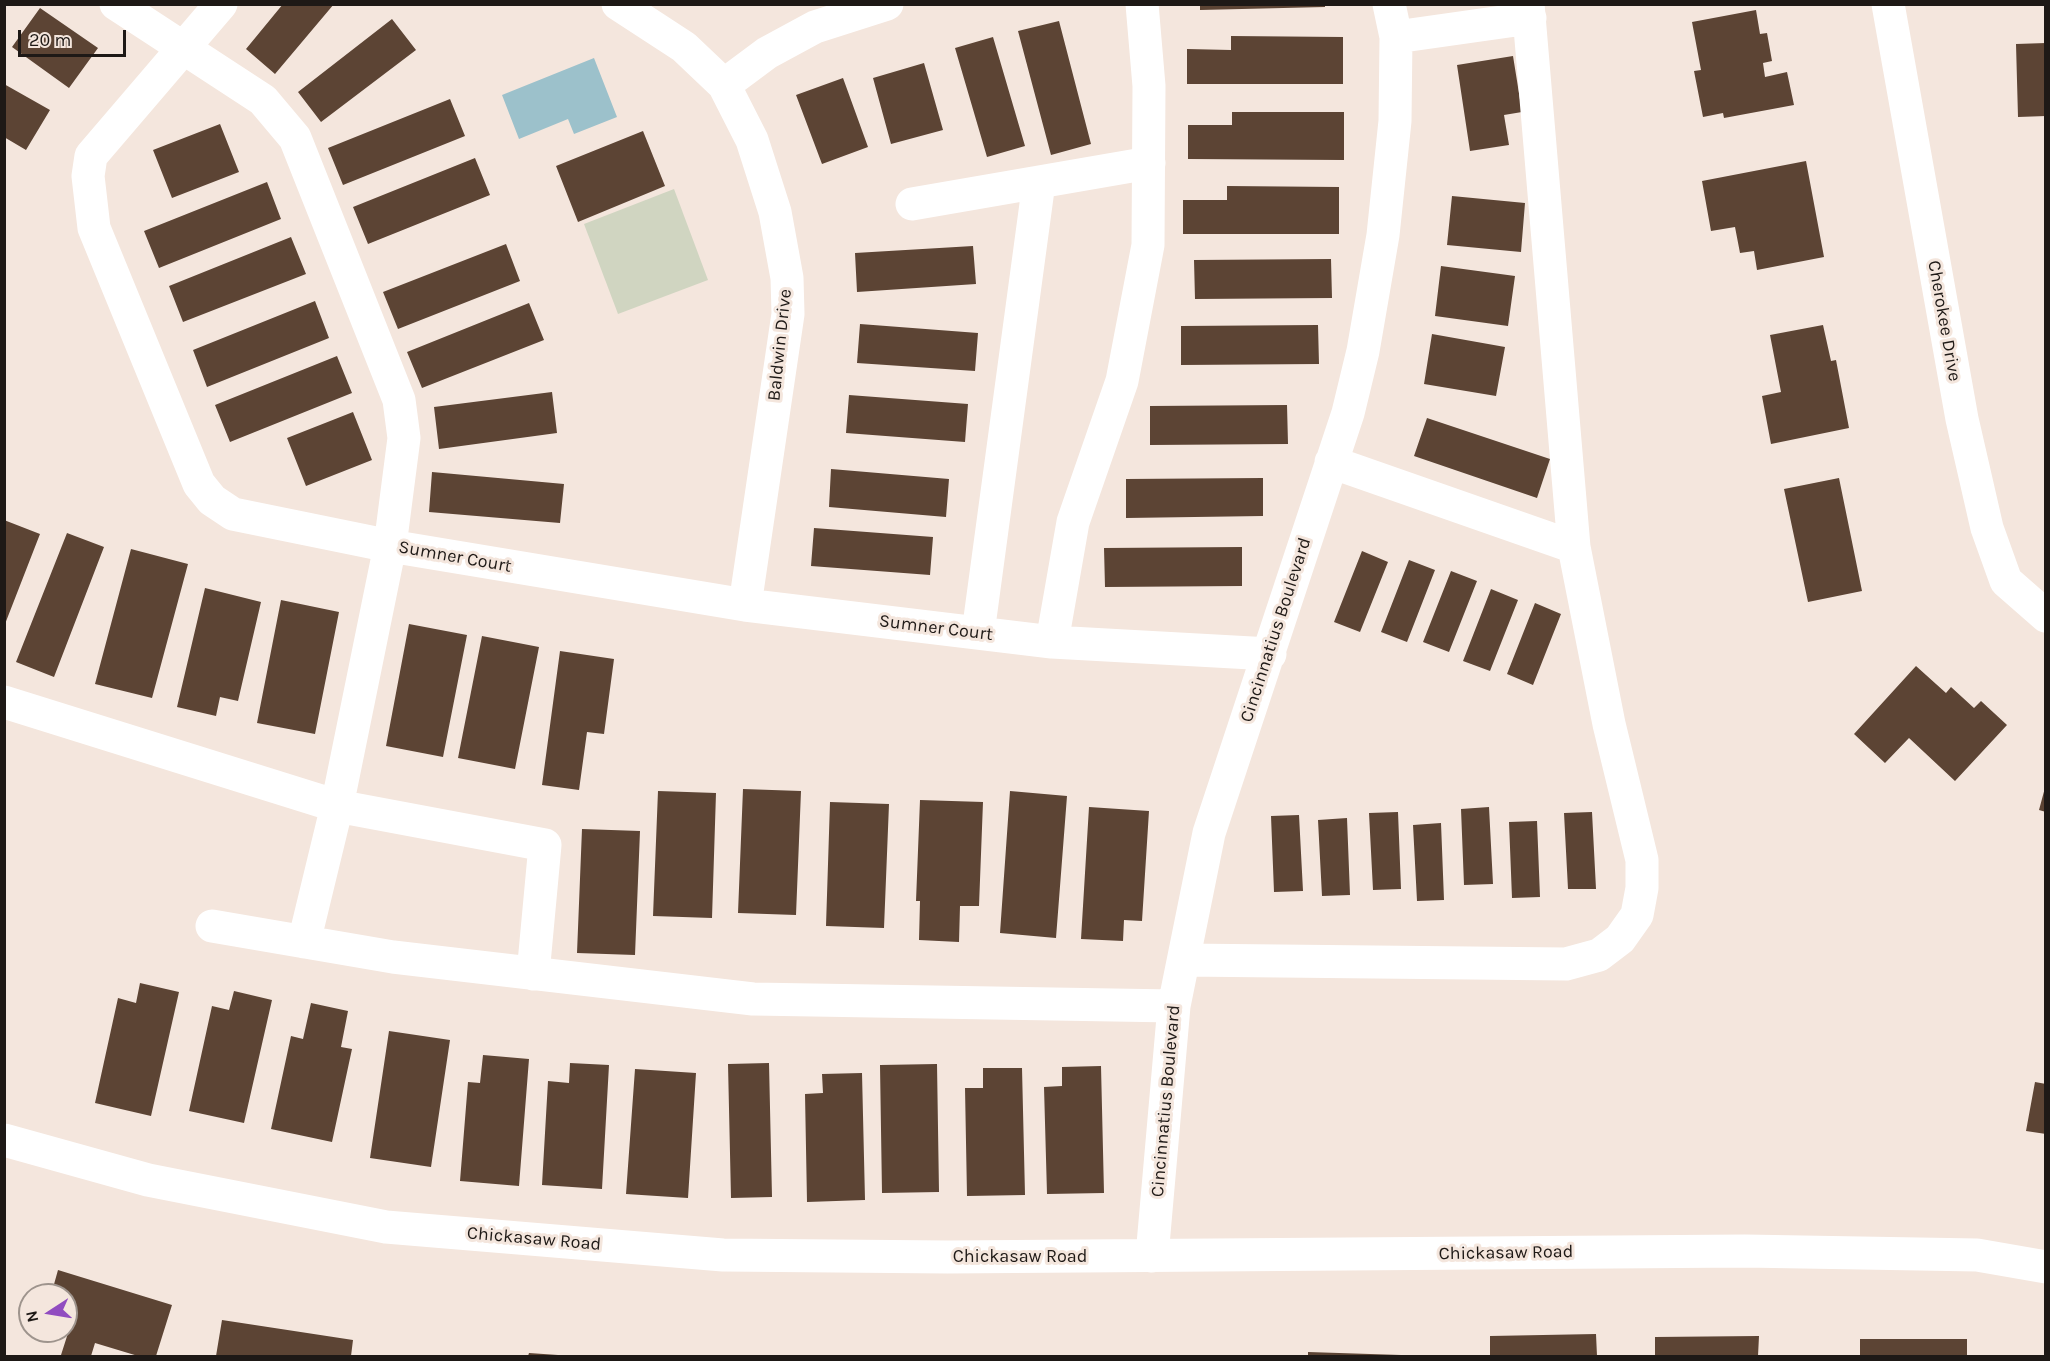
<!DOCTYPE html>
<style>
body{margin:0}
#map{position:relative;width:2050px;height:1361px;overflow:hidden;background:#f4e6dd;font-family:Karla,sans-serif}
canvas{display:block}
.frame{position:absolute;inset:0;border:6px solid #1e1916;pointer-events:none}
.north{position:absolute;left:18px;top:1283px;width:60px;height:60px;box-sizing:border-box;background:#f4e6dd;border:2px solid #9e948d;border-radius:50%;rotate:258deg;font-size:16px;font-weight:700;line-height:24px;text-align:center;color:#1e1916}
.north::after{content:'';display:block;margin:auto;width:21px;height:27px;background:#914cc0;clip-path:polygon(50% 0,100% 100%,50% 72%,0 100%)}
.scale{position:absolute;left:18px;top:30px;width:108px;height:27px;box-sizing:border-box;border:3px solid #1e1916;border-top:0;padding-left:8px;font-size:18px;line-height:21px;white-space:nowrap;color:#1e1916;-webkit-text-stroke:4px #f4e6dd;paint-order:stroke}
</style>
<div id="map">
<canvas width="2050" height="1361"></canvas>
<div class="frame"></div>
<div class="north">N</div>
<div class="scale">20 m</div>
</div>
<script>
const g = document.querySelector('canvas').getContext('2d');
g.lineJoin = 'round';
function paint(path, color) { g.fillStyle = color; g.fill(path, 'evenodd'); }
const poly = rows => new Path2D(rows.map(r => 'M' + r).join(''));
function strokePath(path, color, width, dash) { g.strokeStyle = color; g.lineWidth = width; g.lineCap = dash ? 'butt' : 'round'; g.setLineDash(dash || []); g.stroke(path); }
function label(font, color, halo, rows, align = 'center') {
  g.font = font + ' Karla,sans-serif'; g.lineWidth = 6; g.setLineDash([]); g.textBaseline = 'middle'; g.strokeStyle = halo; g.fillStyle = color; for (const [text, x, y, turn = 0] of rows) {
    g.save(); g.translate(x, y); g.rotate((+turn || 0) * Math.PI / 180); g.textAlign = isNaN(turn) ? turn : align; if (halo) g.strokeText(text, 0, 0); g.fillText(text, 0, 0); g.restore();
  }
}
const green = poly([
 [674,189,708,280,618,314,584,224]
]);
const water = poly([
 [594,58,617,117,574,134,568,119,519,139,502,95]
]);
const building = poly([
 [283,4,334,4,275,74,246,49],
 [1200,4,1325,4,1325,7,1200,10],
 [40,8,98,48,69,88,12,47],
 [1756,10,1760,34,1767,33,1772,61,1763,63,1765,77,1787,72,1794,105,1724,118,1723,113,1703,117,1694,71,1701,70,1692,22],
 [392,19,416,50,321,122,298,92],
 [1059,21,1091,144,1051,155,1018,31],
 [1231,36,1343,37,1343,84,1187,84,1187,49,1231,50],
 [993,37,1025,146,987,157,955,48],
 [2046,43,2046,116,2018,117,2016,44],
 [1513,56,1522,112,1504,115,1509,145,1470,151,1457,65],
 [924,63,943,130,891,144,873,78],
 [843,78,868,147,822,164,796,95],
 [4,84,50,110,26,150,4,137],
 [450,99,465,136,343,185,328,148],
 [1232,112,1344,112,1344,160,1188,159,1188,125,1232,125],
 [220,124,239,172,172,198,153,150],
 [643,131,665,186,578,222,556,166],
 [475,158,490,195,368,244,353,207],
 [1806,161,1824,257,1757,270,1754,251,1740,253,1735,227,1711,231,1702,181],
 [267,182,281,219,159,268,144,231],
 [1227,186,1339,187,1339,234,1183,234,1183,200,1227,200],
 [1452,196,1525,203,1521,252,1447,245],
 [291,237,306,274,183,322,169,286],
 [506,244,520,281,398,329,383,292],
 [973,246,976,284,857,292,855,253],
 [1331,259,1332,298,1195,299,1194,260],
 [1441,266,1515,276,1508,326,1435,316],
 [315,301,329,338,207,387,193,350],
 [529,303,544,340,422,388,407,352],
 [860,324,978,333,975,371,857,363],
 [1318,325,1319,364,1181,365,1181,326],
 [1823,325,1831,361,1836,360,1849,428,1771,444,1762,396,1781,392,1770,335],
 [1432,334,1505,347,1496,396,1424,384],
 [337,356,352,393,230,442,215,405],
 [552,392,557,433,439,449,434,407],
 [849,395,968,404,965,442,846,433],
 [1287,405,1288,444,1150,445,1150,406],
 [353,412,372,460,306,486,287,438],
 [1427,418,1550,459,1537,498,1414,456],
 [831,469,949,479,946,517,829,507],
 [432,472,564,484,560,523,429,512],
 [1263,478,1263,516,1126,518,1126,479],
 [1839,478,1862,591,1808,602,1784,489],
 [4,520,40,534,5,624,4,624],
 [814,528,933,537,930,575,811,566],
 [67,533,104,547,54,677,16,662],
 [1242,547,1242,586,1105,587,1104,548],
 [131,549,188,564,152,698,95,684],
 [1362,551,1388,562,1360,632,1334,622],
 [1409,560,1435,570,1407,642,1381,632],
 [1451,571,1477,581,1449,652,1423,642],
 [205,588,261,602,238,701,220,697,216,716,177,707],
 [1491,589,1518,600,1490,671,1463,661],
 [281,600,339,612,315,734,257,723],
 [1535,603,1561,614,1533,685,1507,674],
 [409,624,467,635,443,757,386,746],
 [482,636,539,647,515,769,458,758],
 [560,651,614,659,604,734,587,732,579,790,542,785],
 [1916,666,1946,693,1951,687,1974,708,1981,701,2007,725,1955,781,1909,738,1885,763,1854,734],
 [2046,784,2046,812,2039,810],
 [743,789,801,791,796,915,738,913],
 [658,791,716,793,712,918,653,916],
 [1010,791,1067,796,1056,938,1000,933],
 [920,800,983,802,979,906,960,906,959,942,919,940,920,901,916,901],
 [830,802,889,804,884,928,826,926],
 [1089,807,1149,811,1142,921,1124,920,1123,941,1081,939],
 [1489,807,1493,884,1464,885,1461,809],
 [1398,812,1401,889,1373,890,1369,813],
 [1592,812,1596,889,1568,889,1564,813],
 [1299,815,1303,891,1274,892,1271,816],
 [1347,818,1350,895,1322,896,1318,820],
 [1537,821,1540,897,1512,898,1509,822],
 [1441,823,1444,900,1417,901,1413,825],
 [582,829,640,831,635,955,577,953],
 [140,983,179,992,151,1116,95,1103,118,998,136,1003],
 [234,991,272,1000,244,1123,189,1111,212,1006,229,1010],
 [311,1003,348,1011,341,1047,352,1049,332,1142,271,1129,291,1036,303,1039],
 [389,1031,450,1040,431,1167,370,1158],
 [483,1055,529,1059,519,1186,460,1181,468,1082,480,1083],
 [570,1063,609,1065,602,1189,542,1185,548,1081,569,1083],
 [769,1063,772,1197,731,1198,728,1064],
 [937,1064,939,1192,882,1193,880,1065],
 [1101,1066,1104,1193,1047,1194,1044,1087,1062,1086,1062,1067],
 [983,1068,1022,1068,1025,1195,967,1196,965,1088,983,1088],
 [635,1069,696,1073,688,1198,626,1194],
 [862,1073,865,1200,807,1202,805,1094,823,1093,822,1074],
 [2035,1082,2046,1084,2046,1134,2026,1131],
 [58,1270,172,1305,156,1356,138,1356,95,1343,91,1356,61,1355,69,1330,66,1329,66,1295,51,1295],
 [222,1320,353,1340,351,1356,216,1356],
 [1596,1334,1597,1356,1490,1356,1490,1336],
 [1759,1336,1758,1356,1655,1356,1655,1337],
 [1860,1339,1967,1339,1967,1356,1860,1356],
 [1308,1352,1401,1355,1401,1356,1308,1356],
 [529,1353,558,1355,558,1356,528,1356]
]);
const minor = poly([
 [116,4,263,100,295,138,399,400,404,438,390,546,337,806,304,942],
 [221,4,91,156,88,176,94,228,199,484,212,500,233,514,390,546,745,605,1052,642,1270,654],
 [618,4,684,47,724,85,752,140,775,212,787,278,788,314,745,605],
 [1888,4,1962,419,1987,528,2006,581,2046,616],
 [1396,37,1530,18],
 [724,85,767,53,815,27,887,4],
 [912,204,1149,163],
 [1331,462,1574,547],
 [978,633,1039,182],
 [1052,642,1073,522,1122,381,1148,245,1149,86,1142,4],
 [4,702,337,806,545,845,533,974],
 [212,926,393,957,753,999,1174,1006],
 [1184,960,1566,964,1599,955,1620,939,1637,915,1642,888,1642,860,1609,724,1574,547,1528,4],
 [4,1140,148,1180,386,1227,723,1255,948,1257,1745,1251,1977,1255,2046,1267],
 [1152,1256,1174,1006,1209,833,1348,413,1363,351,1383,235,1395,121,1396,37,1389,4]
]);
const streetNames = [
 ["Cherokee Drive",1944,321,80],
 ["Baldwin Drive",780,345,-84],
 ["Sumner Court",455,557,10],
 ["Sumner Court",936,628,7],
 ["Cincinnatius Boulevard",1276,630,-72],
 ["Cincinnatius Boulevard",1166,1101,-85],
 ["Chickasaw Road",534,1239,5],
 ["Chickasaw Road",1506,1253,-1],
 ["Chickasaw Road",1020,1257]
];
paint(green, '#d0d5c1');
paint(water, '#9cc1cb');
paint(building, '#5c4434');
strokePath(minor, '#fff', 33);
label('18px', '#1e1916', '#f4e6dd', streetNames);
</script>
